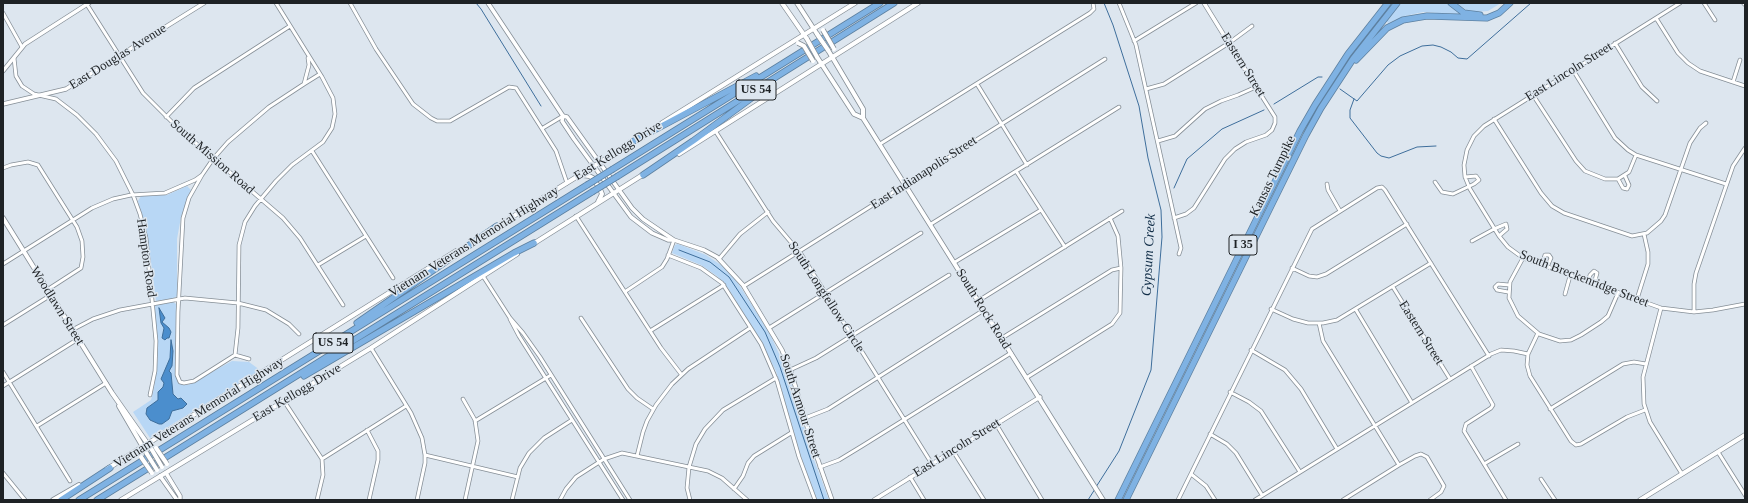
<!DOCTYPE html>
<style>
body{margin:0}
#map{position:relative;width:1748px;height:503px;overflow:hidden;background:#dde6ef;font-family:Georgia,serif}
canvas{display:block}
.frame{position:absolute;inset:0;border:4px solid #1e2225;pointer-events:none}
</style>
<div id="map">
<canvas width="1748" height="503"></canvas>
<div class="frame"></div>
</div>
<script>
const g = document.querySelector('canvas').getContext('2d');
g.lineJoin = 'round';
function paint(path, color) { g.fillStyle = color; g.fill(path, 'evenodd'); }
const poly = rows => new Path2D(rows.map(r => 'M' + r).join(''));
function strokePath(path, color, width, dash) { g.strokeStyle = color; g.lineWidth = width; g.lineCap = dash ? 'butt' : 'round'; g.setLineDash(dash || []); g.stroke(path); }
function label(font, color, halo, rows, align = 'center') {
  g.font = font + ' Georgia,serif'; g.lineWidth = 3; g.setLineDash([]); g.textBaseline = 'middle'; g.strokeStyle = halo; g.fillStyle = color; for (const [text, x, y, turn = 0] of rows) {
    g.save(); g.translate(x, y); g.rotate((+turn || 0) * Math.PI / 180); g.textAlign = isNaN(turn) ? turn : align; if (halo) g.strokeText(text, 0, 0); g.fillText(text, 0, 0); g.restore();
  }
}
const green = poly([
 [1401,3,1449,3,1466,15,1423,12,1405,16,1388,23,1386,20],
 [1456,3,1501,3,1488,11,1475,12,1468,11],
 [187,186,191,190,181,217,177,239,177,296,172,299,156,301,149,246,138,201,141,196,167,195],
 [678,244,706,255,727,269,738,283,769,332,788,373,813,457,829,500,817,500,803,463,776,371,752,327,728,288,717,276,701,265,672,253,675,245],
 [173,302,176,304,175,375,180,383,188,385,232,361,249,362,260,370,150,438,133,412,151,400,154,388,158,359,154,308,156,305]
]);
const water = poly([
 [159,308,165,318,162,322,169,328,171,332,169,338,167,338,165,340,162,338,164,328,161,323,159,308],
 [171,340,173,351,172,366,169,371,171,373,173,394,178,399,181,398,187,404,183,408,172,411,169,419,162,424,159,424,150,420,146,414,147,408,158,400,158,392,163,387,164,383,161,379,170,358,171,340]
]);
const stream = poly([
 [476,3,481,9,541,106],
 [1340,89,1357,101,1388,65,1400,56,1422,46,1433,45,1441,47,1451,52,1458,58,1467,59,1531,3],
 [1354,99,1350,110,1350,118,1377,153,1381,156,1389,158,1417,147,1436,146],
 [1274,104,1318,77,1322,77],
 [1174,188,1187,159,1222,129,1264,110],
 [679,250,710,262,729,277,765,332,780,367,824,500],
 [1096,487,1119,451,1151,370,1162,237,1161,210,1148,158,1139,106,1113,25,1104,3],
 [1088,500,1095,489]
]);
const minor = poly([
 [86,3,143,93,176,126,283,218,300,238,343,305],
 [350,3,376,49,413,104,431,118,437,121,450,121,509,87,516,88,556,151,567,183],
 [1119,3,1136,45,1181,248,1179,254],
 [1680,3,1484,126,1474,136,1467,150,1464,165,1465,177,1470,189,1499,236,1508,247,1523,258,1661,308,1694,312,1713,310,1745,304],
 [1704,3,1715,20],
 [3,13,22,47],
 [1656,18,1678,53,1688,63,1700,71,1745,86],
 [1134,41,1196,3],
 [1615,43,1642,87,1657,101],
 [14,58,16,76,22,86,34,94,56,99,77,115,96,134,116,161,133,195,140,214,146,238,156,341,155,371,150,395],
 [1573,70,1615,138,1628,150,1636,155,1726,184],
 [1733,82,1740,60],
 [304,84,320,74],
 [977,84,1027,165],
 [1146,89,1164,84,1229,43,1252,26],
 [1533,95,1576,161,1585,171,1605,179,1618,179,1629,172,1636,155],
 [166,117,194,88,290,26],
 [1494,119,1541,193,1552,206,1564,213,1632,236,1647,233,1661,221,1665,215,1690,143,1700,128,1706,123],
 [543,128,563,116],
 [716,132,773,221,801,254,932,464],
 [1158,141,1175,136,1205,109,1221,101,1238,95,1256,87,1275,117,1275,123,1272,130,1266,135,1246,142,1235,149,1225,159,1194,208,1186,214,1174,218],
 [880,144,1090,13,1094,9,1093,3],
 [312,151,393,278],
 [3,168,11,165,28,162,38,165,77,227,82,241,83,257,81,268,47,290],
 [1016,171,1065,247],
 [202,175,189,198,183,218,178,312,177,375,180,382,184,383,194,381,235,355,238,328,239,245,245,222,255,206,276,181,292,165,323,142,332,128,335,114,333,98,322,77,276,3],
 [1618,179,1623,188,1627,189,1629,185,1625,176],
 [1435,182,1442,192,1453,194,1474,184,1479,180,1476,176,1465,177],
 [1327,184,1328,190,1340,211],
 [576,216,661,348,681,374],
 [931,224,1119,107],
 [1472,241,1494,229,1506,224,1507,229,1499,236],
 [668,255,701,268,722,283,761,344,777,381,799,457,815,500],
 [1523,258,1510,282,1509,298,1518,316,1539,334,1560,341,1571,340,1581,335,1601,322,1608,316,1618,293],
 [719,259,740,234,768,212],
 [955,262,1041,210],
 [3,264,92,208,113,199,131,195,165,193,195,180,202,175,213,159,228,142,269,107,304,84,309,65,308,58],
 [318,265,366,236],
 [1542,265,1545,255,1549,255,1551,258,1547,267],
 [1292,268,1309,276,1317,277,1326,274,1407,224],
 [483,276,510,318,523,333,540,357,630,500],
 [1588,282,1590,275,1594,271,1597,273,1594,284],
 [744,286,1105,59],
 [1393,287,1450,379],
 [626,291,662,267,667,259,674,240],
 [1508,292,1497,290,1495,287,1498,284,1509,285],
 [1565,294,1570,276],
 [1637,299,1648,264,1648,252,1644,234],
 [978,301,1122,211],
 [1661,308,1643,377,1644,404,1650,422,1682,474],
 [1271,309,1293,319,1308,323,1323,323,1337,320,1431,263],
 [1356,310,1412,403],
 [1694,312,1694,284,1696,273,1733,166,1745,148],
 [581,318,628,389,637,398,653,409],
 [510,319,519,336,623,500],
 [1319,323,1323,341,1399,465],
 [3,325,51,295],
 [769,328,921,233],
 [72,330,93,319,120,310,185,298,238,303,266,310,289,324,299,334],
 [650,331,724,285],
 [1538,333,1528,354,1527,365,1530,376,1571,441,1576,445,1581,444,1627,417,1645,410],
 [1002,338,1112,270,1121,268],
 [371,348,411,413,422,438,425,455,425,463,417,500],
 [1251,350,1285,370,1301,389,1337,449],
 [235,355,249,359],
 [1471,366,1493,405,1491,408,1466,424,1464,431,1506,500],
 [790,370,816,358,949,275],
 [3,372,70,481],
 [1026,378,1112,324,1120,313,1121,268,1118,236,1110,218],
 [3,386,78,339],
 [1230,392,1249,402,1261,411,1300,472],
 [463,399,475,420,478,441,465,500],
 [284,401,322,459,323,475,317,500],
 [1550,409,1623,364,1634,362,1646,364],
 [805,418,828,409,984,310],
 [475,421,551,375],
 [996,424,1042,500],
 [37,426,106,383],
 [367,430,378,451,378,460,369,500],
 [1210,434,1227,444,1236,453,1262,495],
 [953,451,984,500],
 [1718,452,1745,495],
 [425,455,518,477],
 [637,456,643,432,647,421,656,405,672,384,688,369,750,328],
 [322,459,406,406],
 [1484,464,1518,444],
 [820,467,839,460,862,446,1011,353],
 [3,473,25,500],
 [1191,474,1206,486,1215,500],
 [910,477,924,500],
 [1541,479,1555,500],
 [734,489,743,476,748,463,754,456,791,433],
 [512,500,520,468,529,453,544,438,572,420],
 [560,500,566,489,576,477,604,459,622,453,708,471,722,478,747,500],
 [690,500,687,488,689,467,696,444,705,429,723,410,776,378],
 [1178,500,1312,229,1377,188,1382,187,1385,190,1489,356],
 [1255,500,1491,354,1501,350,1514,351,1528,354],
 [1343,500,1399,465,1415,456,1421,454,1427,457,1444,486,1441,492,1430,500]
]);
const tertiary = poly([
 [488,3,563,116,567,117,632,208,643,219,674,240,704,250,717,257,743,285,782,350,792,375,812,443,832,500],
 [1204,3,1256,87],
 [3,71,25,44,89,3],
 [3,104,66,89,204,3],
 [563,116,562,121,574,139,631,217,652,233,668,240,674,240],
 [166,473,180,496,180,500],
 [160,476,177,500],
 [874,500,1040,397]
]);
const secondary = poly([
 [782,3,807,39],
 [797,3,817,34],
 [1744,3,1745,4],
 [828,50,863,109,863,118,1103,500],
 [817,57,854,114,863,118],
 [662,123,855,3],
 [679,154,918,3],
 [581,175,589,176,593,178,600,189,602,194,598,202],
 [3,218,112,393,152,450],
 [496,227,631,143],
 [533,244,644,174],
 [119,406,147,454],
 [107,469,456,251],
 [53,500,79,485],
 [121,500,371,348,517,254],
 [1640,500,1745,435]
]);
const motorway = poly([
 [1451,3,1464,13,1480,15],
 [1356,60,1387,28,1403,20,1427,16,1487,18,1499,13,1510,3],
 [630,143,756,76],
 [613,169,880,3],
 [643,175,693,141,772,83],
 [618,176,894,3],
 [357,323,497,226],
 [304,376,514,253,534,243],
 [61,500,110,468],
 [79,500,587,185],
 [97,500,592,192],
 [1118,500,1300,131,1315,105,1348,54,1388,3],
 [1126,500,1306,135,1321,108,1353,59,1397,3]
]);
const secondaryBridge = poly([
 [823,30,834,49],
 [817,34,828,50],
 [807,39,817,57],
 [798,43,804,46,813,61],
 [156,448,167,464],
 [152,450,162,467],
 [147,454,157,470],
 [141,457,152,473]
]);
const motorwayBridge = poly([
 [587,185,613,169],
 [592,192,618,176]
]);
const shields = [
 [756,90,40],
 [1243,245,28],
 [333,343,40]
];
const shieldNames = [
 ["US 54",756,90],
 ["I 35",1243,245],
 ["US 54",333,343]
];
const streetNames = [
 ["East Douglas Avenue",118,57,-32],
 ["Eastern Street",1243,65,58],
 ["East Lincoln Street",1569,72,-32],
 ["East Kellogg Drive",618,151,-32],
 ["South Mission Road",212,157,41],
 ["East Indianapolis Street",924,173,-33],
 ["Kansas Turnpike",1273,176,-64],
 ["Vietnam Veterans Memorial Highway",474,242,-32],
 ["Hampton Road",146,258,82],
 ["South Breckenridge Street",1584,279,21],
 ["South Longfellow Circle",826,297,57],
 ["Woodlawn Street",57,306,58],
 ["South Rock Road",983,309,58],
 ["Eastern Street",1421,333,58],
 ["East Kellogg Drive",297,393,-31],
 ["South Armour Street",800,406,72],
 ["Vietnam Veterans Memorial Highway",199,413,-32],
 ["East Lincoln Street",957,448,-32]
];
const waterNames = [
 ["Gypsum Creek",1149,255,-87]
];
paint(green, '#b8d7f5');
paint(water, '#4b8ecd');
strokePath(water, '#3e6e9b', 1);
strokePath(stream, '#3e6e9b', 1);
strokePath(minor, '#858e96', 4.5);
strokePath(tertiary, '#858e96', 5);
strokePath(secondary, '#858e96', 5.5);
strokePath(motorway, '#5d80a0', 7);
strokePath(minor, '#fff', 3);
strokePath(tertiary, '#fff', 3.5);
strokePath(secondary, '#fff', 4);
strokePath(motorway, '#7fb2e3', 5.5);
strokePath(secondaryBridge, '#858e96', 5.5, []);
strokePath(motorwayBridge, '#5d80a0', 7, []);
strokePath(secondaryBridge, '#fff', 4);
strokePath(motorwayBridge, '#7fb2e3', 5.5);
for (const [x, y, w] of shields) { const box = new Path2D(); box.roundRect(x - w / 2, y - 10, w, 20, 3); g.fillStyle = '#dde6ef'; g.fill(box); strokePath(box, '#1e2225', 1); }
label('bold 12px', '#1e2225', null, shieldNames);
label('13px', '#1e2225', '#dde6ef', streetNames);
label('italic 14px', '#102d47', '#dde6ef', waterNames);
</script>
